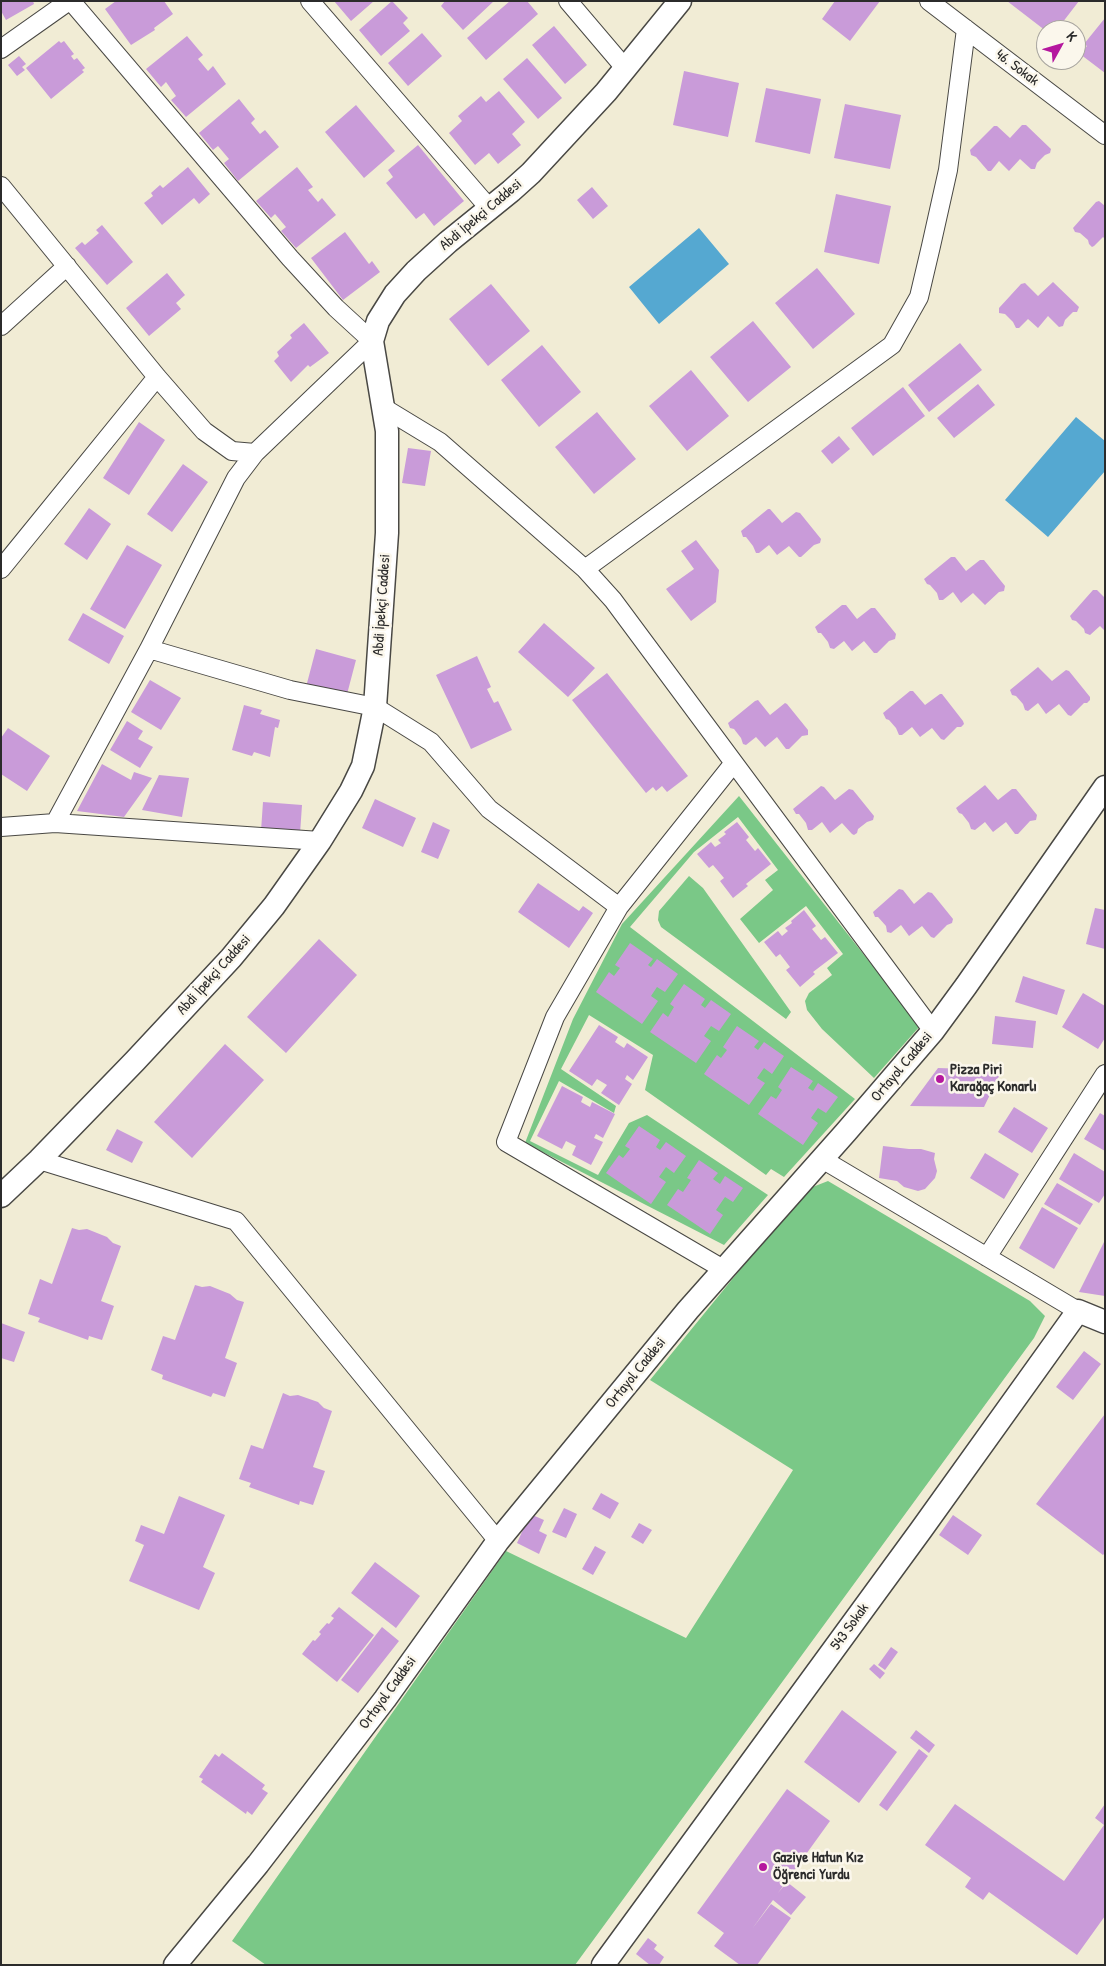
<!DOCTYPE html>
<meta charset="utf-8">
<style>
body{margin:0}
#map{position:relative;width:1106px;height:1966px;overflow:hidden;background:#f1ecd5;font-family:"Patrick Hand",sans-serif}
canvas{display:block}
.frame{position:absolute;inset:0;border:2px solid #2b2b2b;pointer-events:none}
.north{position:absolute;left:1036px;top:20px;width:50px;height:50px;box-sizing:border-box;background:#fbf7ec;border:1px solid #a8a59f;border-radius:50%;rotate:51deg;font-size:14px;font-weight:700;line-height:20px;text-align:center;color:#2b2b2b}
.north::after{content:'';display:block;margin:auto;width:18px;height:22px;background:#b5179e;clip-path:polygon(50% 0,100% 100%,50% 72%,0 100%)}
</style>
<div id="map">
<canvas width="1106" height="1966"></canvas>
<div class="frame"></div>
<div class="north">K</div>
</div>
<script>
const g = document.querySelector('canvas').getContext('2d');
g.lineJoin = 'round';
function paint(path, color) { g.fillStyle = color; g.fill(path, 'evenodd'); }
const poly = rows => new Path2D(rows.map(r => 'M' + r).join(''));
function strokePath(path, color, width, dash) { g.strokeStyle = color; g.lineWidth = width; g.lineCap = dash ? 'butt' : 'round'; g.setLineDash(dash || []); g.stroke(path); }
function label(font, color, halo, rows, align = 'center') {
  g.font = font + ' "Patrick Hand",sans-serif'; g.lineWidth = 5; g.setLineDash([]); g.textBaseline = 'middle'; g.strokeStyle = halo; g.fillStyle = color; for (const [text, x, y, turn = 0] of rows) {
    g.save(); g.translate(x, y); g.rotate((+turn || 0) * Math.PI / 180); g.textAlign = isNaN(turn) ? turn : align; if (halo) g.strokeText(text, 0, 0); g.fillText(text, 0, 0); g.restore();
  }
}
const green = poly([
 [739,796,920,1026,874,1078,822,1029,807,1010,805,1001,809,993,832,975,827,968,843,954,806,906,759,943,740,919,773,890,765,880,778,870,738,817,694,852,630,927,855,1099,784,1177,771,1169,766,1175,645,1090,653,1055,589,1015,561,1069,616,1106,614,1113,559,1081,530,1141,598,1175,629,1123,647,1115,768,1195,724,1245,525,1143,573,1019,622,924],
 [689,876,703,888,791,1012,786,1019,661,927,658,920,659,911],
 [828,1181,1030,1301,1045,1316,1034,1338,575,1965,266,1965,232,1941,506,1551,686,1638,793,1470,650,1380,805,1190]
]);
const water = poly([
 [699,228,729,264,659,324,629,287],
 [1076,417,1105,441,1105,471,1048,537,1005,500]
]);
const building = poly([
 [1,1,33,1,34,4,6,20,1,11],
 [116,1,164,1,173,14,154,28,155,30,131,45,105,9],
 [334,1,374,1,351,21],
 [392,1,408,18,403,23,410,31,381,56,359,30],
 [445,1,494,1,463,30,441,6],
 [510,1,527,1,538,14,486,60,467,38],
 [835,1,880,1,850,41,822,19],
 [1007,1,1079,1,1059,27,1056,25,1053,30,1046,31],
 [1105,18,1105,73,1080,54,1087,46,1084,44],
 [554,26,587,65,565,84,532,45],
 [422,33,442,56,408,86,388,63],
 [187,36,203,55,198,59,208,71,213,66,226,84,186,117,171,100,176,96,166,82,161,87,146,69],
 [59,41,61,43,64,41,74,54,71,56,74,60,77,58,85,68,82,70,84,72,51,99,26,68],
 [19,56,26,64,22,67,25,70,17,76,8,65],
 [527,58,562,98,538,119,503,79],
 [684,71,739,83,728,137,673,125],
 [766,88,821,99,810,154,755,142],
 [499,91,525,122,512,134,521,145,498,164,489,153,475,165,449,133,462,121,458,116,481,96,486,102],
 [239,99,255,119,251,123,260,134,265,130,279,147,238,181,224,163,229,159,218,146,213,150,199,133],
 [845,104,901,115,890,169,834,158],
 [356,105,395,151,364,178,325,132],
 [1022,125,1026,125,1051,149,1050,153,1045,155,1037,163,1035,169,1031,169,1020,159,1009,171,999,161,991,171,988,171,976,157,971,155,970,150,994,126,997,126,1010,138],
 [418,145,464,201,434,226,424,213,416,219,386,183,393,177,388,170],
 [188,167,210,194,199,204,194,198,162,225,144,203,153,196,151,193,160,185,163,188],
 [297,167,313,187,308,190,318,202,322,198,336,215,296,248,281,231,286,227,275,214,271,218,256,201],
 [592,187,608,206,593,219,577,200],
 [836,194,891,206,879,264,824,252],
 [1099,201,1105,206,1105,239,1103,237,1094,246,1092,247,1089,244,1088,240,1080,233,1075,232,1073,228,1096,202],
 [102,225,133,262,107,285,75,248,82,242,85,245,99,233,96,230],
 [345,232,369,264,372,261,380,272,343,300,311,258],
 [817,268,855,314,813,349,775,303],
 [167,273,185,295,176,303,181,309,149,336,126,308],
 [1053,282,1079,307,1077,312,1073,312,1065,320,1063,326,1059,327,1048,316,1038,328,1028,319,1019,328,1016,328,1013,322,1005,314,999,313,999,308,1021,284,1025,283,1038,296],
 [491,284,530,331,488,366,449,319],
 [753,321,791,367,748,402,710,357],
 [304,323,329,353,310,367,308,365,291,382,274,361,279,356,277,352,292,338,290,335],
 [960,343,982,370,929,412,908,385],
 [542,345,581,392,539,427,501,380],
 [691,370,729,416,687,451,649,406],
 [978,384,995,405,954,438,937,418],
 [903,387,925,416,873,456,851,428],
 [597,412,636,459,594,494,555,447],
 [139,422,165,440,129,495,103,478],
 [839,436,850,449,832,464,821,451],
 [408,448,431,451,425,486,402,483],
 [183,464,208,482,172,532,147,514],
 [89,508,111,524,87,560,64,544],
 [768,509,770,509,782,523,796,512,800,513,821,539,820,543,814,545,801,557,799,557,789,546,777,555,769,545,759,553,756,553,753,546,746,537,743,537,741,531],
 [696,540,719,570,716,602,691,621,666,589,694,569,681,551],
 [127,545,162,565,125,629,90,609],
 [951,557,955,557,966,571,980,560,984,560,1005,586,1004,591,999,592,985,605,973,593,961,603,953,592,943,600,939,600,937,593,930,585,927,584,924,579],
 [1093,590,1097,590,1105,598,1105,631,1100,626,1090,635,1085,633,1084,629,1076,621,1072,620,1070,616],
 [842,605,846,605,857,619,871,608,875,608,896,634,895,639,889,641,877,653,874,653,864,641,852,651,844,641,834,649,830,648,828,642,821,633,818,633,815,627],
 [83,613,124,636,109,664,68,640],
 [544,623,595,668,568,697,518,652],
 [316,649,356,660,346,698,306,687],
 [477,656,491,687,487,689,494,703,498,701,512,730,471,749,436,675],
 [1038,667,1052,681,1066,670,1069,671,1090,697,1090,700,1087,703,1084,703,1071,716,1068,715,1059,704,1046,714,1038,703,1028,711,1025,710,1023,704,1016,696,1012,695,1010,690],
 [607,673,688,776,667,792,662,786,656,791,653,787,646,793,572,700],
 [150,680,181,698,161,730,131,712],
 [910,691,913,691,925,705,940,694,942,694,963,721,964,724,961,727,957,727,944,740,941,739,932,728,920,737,912,727,902,735,899,735,896,728,889,720,886,719,883,713],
 [758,700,770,715,785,703,787,704,808,730,808,735,802,736,789,749,786,749,777,737,765,747,756,737,746,745,743,744,741,738,734,729,730,728,728,723,755,701],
 [244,705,262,710,260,714,280,720,278,728,275,727,270,757,254,752,252,756,232,750],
 [127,721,143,731,138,739,153,747,140,768,110,750],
 [8,728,50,756,27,791,1,774,1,738],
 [102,764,131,780,134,772,152,778,124,817,77,811],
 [159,775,189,778,182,817,142,810],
 [985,785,998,800,1012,789,1016,789,1037,815,1036,820,1030,821,1018,834,1015,834,1006,822,993,832,985,822,975,830,971,829,969,823,962,814,959,813,956,808],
 [821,786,824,787,835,800,849,789,853,790,874,816,873,820,867,822,858,829,857,833,854,835,852,834,842,823,830,833,822,822,812,830,808,830,806,823,799,814,796,814,793,809],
 [375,799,416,818,403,847,362,828],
 [263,802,302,805,300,834,261,831],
 [433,822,450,830,438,859,421,852],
 [737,822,749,837,746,840,755,851,758,848,771,864,746,884,748,886,733,898,720,881,724,878,713,865,709,868,697,854,711,842,715,847,721,843,718,840,726,834,724,832],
 [538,883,579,911,583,906,593,913,569,948,518,912],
 [899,889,903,890,914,904,928,892,932,893,953,919,952,923,947,925,934,938,931,937,922,926,909,936,901,925,891,933,887,932,886,926,878,917,875,917,873,912],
 [1095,908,1105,910,1105,949,1086,944],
 [804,910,816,926,812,929,821,940,825,937,838,953,813,972,815,974,800,987,786,970,790,967,780,954,776,957,764,942,778,931,782,936,788,931,785,928,792,923,791,921],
 [319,939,357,975,286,1053,247,1017],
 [630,943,653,959,648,965,651,967,657,959,678,974,665,992,657,987,651,996,658,1001,642,1024,596,992,609,972,614,976,620,968,615,965],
 [1023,976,1065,990,1057,1015,1015,1002],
 [684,984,705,999,701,1005,705,1008,711,1000,731,1014,719,1031,711,1026,704,1036,711,1041,696,1063,650,1032,663,1013,668,1017,674,1007,670,1004],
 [1083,993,1105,1006,1105,1038,1098,1049,1062,1027],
 [995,1016,1036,1021,1033,1048,992,1044],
 [599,1025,618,1037,615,1042,624,1048,627,1043,648,1057,633,1080,627,1075,625,1079,632,1084,619,1105,601,1093,607,1085,597,1079,592,1086,569,1071],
 [737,1026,759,1041,754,1047,758,1050,764,1042,784,1056,772,1074,764,1068,757,1078,765,1083,749,1105,704,1074,717,1055,721,1058,727,1050,723,1047],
 [225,1044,264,1080,192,1158,154,1122],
 [791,1067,813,1081,808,1088,813,1091,818,1083,838,1097,826,1113,818,1108,811,1118,818,1123,803,1145,758,1114,771,1096,776,1099,782,1090,778,1087],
 [938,1068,968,1069,1001,1072,984,1107,910,1106],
 [562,1086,583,1097,581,1102,590,1107,592,1102,615,1114,603,1138,596,1134,594,1138,603,1142,591,1165,572,1155,576,1146,566,1141,562,1149,537,1136],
 [1014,1107,1048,1128,1032,1153,998,1132],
 [1100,1113,1105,1116,1105,1151,1084,1139],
 [639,1126,660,1140,656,1147,660,1150,666,1142,686,1156,674,1173,666,1167,659,1177,666,1182,651,1204,606,1173,619,1155,623,1158,630,1149,625,1146],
 [117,1129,143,1142,132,1163,106,1150],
 [883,1146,909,1149,921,1149,935,1153,934,1159,937,1171,935,1178,925,1189,918,1191,904,1187,897,1181,879,1178],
 [985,1153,1019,1174,1004,1199,970,1178],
 [1074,1153,1105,1172,1105,1194,1099,1203,1059,1179],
 [699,1160,718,1173,713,1179,720,1184,725,1176,743,1188,733,1202,725,1197,716,1210,723,1215,710,1234,667,1205,678,1189,683,1192,691,1180,687,1178],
 [1057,1183,1093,1204,1080,1225,1044,1204],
 [1042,1207,1078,1228,1054,1269,1019,1248],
 [72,1228,79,1230,87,1229,107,1237,113,1243,121,1246,101,1301,114,1306,102,1340,89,1336,88,1340,38,1322,40,1318,28,1314,40,1279,52,1284],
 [1105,1240,1105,1296,1079,1292],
 [195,1285,202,1287,210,1286,230,1294,237,1300,244,1302,225,1358,237,1363,225,1397,213,1393,211,1397,162,1379,163,1375,151,1370,163,1336,175,1340],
 [1,1323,25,1332,14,1362,1,1358],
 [1084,1351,1101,1364,1073,1400,1056,1387],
 [283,1393,290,1396,298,1395,318,1402,324,1408,332,1411,313,1467,325,1471,313,1505,300,1501,299,1505,249,1487,251,1483,239,1479,251,1445,263,1449],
 [1105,1414,1105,1553,1103,1555,1036,1504],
 [601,1493,619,1503,610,1519,592,1509],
 [179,1496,225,1515,203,1567,215,1573,199,1610,129,1581,144,1545,135,1541,141,1525,164,1534],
 [564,1508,577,1514,566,1538,552,1532],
 [530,1514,544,1520,539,1531,547,1535,539,1554,517,1543],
 [953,1515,982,1535,968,1555,939,1535],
 [639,1523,652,1530,643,1544,631,1537],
 [595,1546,606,1552,593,1575,582,1569],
 [375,1562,420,1596,396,1628,351,1593],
 [339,1607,374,1635,337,1682,302,1654,313,1640,315,1641,321,1634,319,1632,327,1623,329,1624,334,1618,331,1616],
 [382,1627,399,1641,358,1693,341,1680],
 [891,1647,898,1652,885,1670,878,1665],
 [874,1664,885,1673,880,1679,869,1669],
 [842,1710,897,1752,859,1803,804,1762],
 [916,1730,935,1745,929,1753,910,1738],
 [919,1749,928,1756,887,1811,879,1805],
 [222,1753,265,1785,262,1789,268,1793,252,1815,247,1811,246,1814,201,1782,203,1779,199,1777,215,1754,219,1757],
 [787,1789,830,1821,778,1893,787,1882,806,1897,791,1915,773,1900,752,1929,771,1904,791,1918,757,1965,740,1965,714,1946,724,1933,697,1913],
 [955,1804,1064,1881,1104,1825,1095,1818,1105,1804,1105,1916,1077,1955,989,1892,983,1900,965,1887,971,1878,925,1845],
 [648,1938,657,1945,654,1949,664,1957,659,1965,650,1965,636,1954]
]);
const minor = poly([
 [310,1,490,209],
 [568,1,625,68],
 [929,1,1105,135],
 [1,49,69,1],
 [1,186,157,377,204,431,232,451,255,453,372,341,336,308,290,258,71,1],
 [1,326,67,266],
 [384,408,440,442,585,569,613,600,933,1031],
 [1,569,157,377],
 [585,569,892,345,919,297,931,246,948,170,966,29],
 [149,649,236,478,255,453],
 [1,827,55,823],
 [320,841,55,823,149,649,290,690,375,707,431,742,489,809,619,907,733,764],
 [619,907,555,1017,506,1142,723,1269],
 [822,1159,1078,1311],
 [39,1160,236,1221,498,1541],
 [987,1257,1105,1074]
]);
const tertiary = poly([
 [1,1196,39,1160,135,1061,231,958,274,906,320,841,351,791,363,766,375,707,387,533,387,431,372,341,378,321,395,294,416,271,448,242,511,191,531,173,606,92,680,1],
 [175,1965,258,1864,385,1699,498,1541,688,1310,846,1132,933,1031,966,986,1105,787],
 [603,1965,921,1530,1078,1311,1105,1322]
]);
const markers = [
 [940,1079,5,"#b5179e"],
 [763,1867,5,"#b5179e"]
];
const streetNames = [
 ["46. Sokak",1017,68,37],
 ["Abdi İpekçi Caddesi",481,215,-40],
 ["Abdi İpekçi Caddesi",382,605,-86],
 ["Abdi İpekçi Caddesi",214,975,-48],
 ["Ortayol Caddesi",902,1067,-50],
 ["Ortayol Caddesi",636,1373,-51],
 ["543 Sokak",850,1627,-54],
 ["Ortayol Caddesi",388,1693,-54]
];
const poiNames = [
 ["Pizza Piri",950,1070],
 ["Karağaç Konarlı",950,1087],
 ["Gaziye Hatun Kız",773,1858],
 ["Öğrenci Yurdu",773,1875]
];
paint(green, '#7ac887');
paint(water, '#55a8d1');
paint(building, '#c99bd9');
strokePath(minor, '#494844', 20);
strokePath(tertiary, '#494844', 25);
strokePath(minor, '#fff', 18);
strokePath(tertiary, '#fff', 22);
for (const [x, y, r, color] of markers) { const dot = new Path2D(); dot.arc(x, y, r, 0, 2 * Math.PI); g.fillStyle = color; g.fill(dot); strokePath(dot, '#fbf7ec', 2); }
label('15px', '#2b2b2b', '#fbf7ec', streetNames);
label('bold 15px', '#2b2b2b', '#fbf7ec', poiNames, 'left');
</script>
